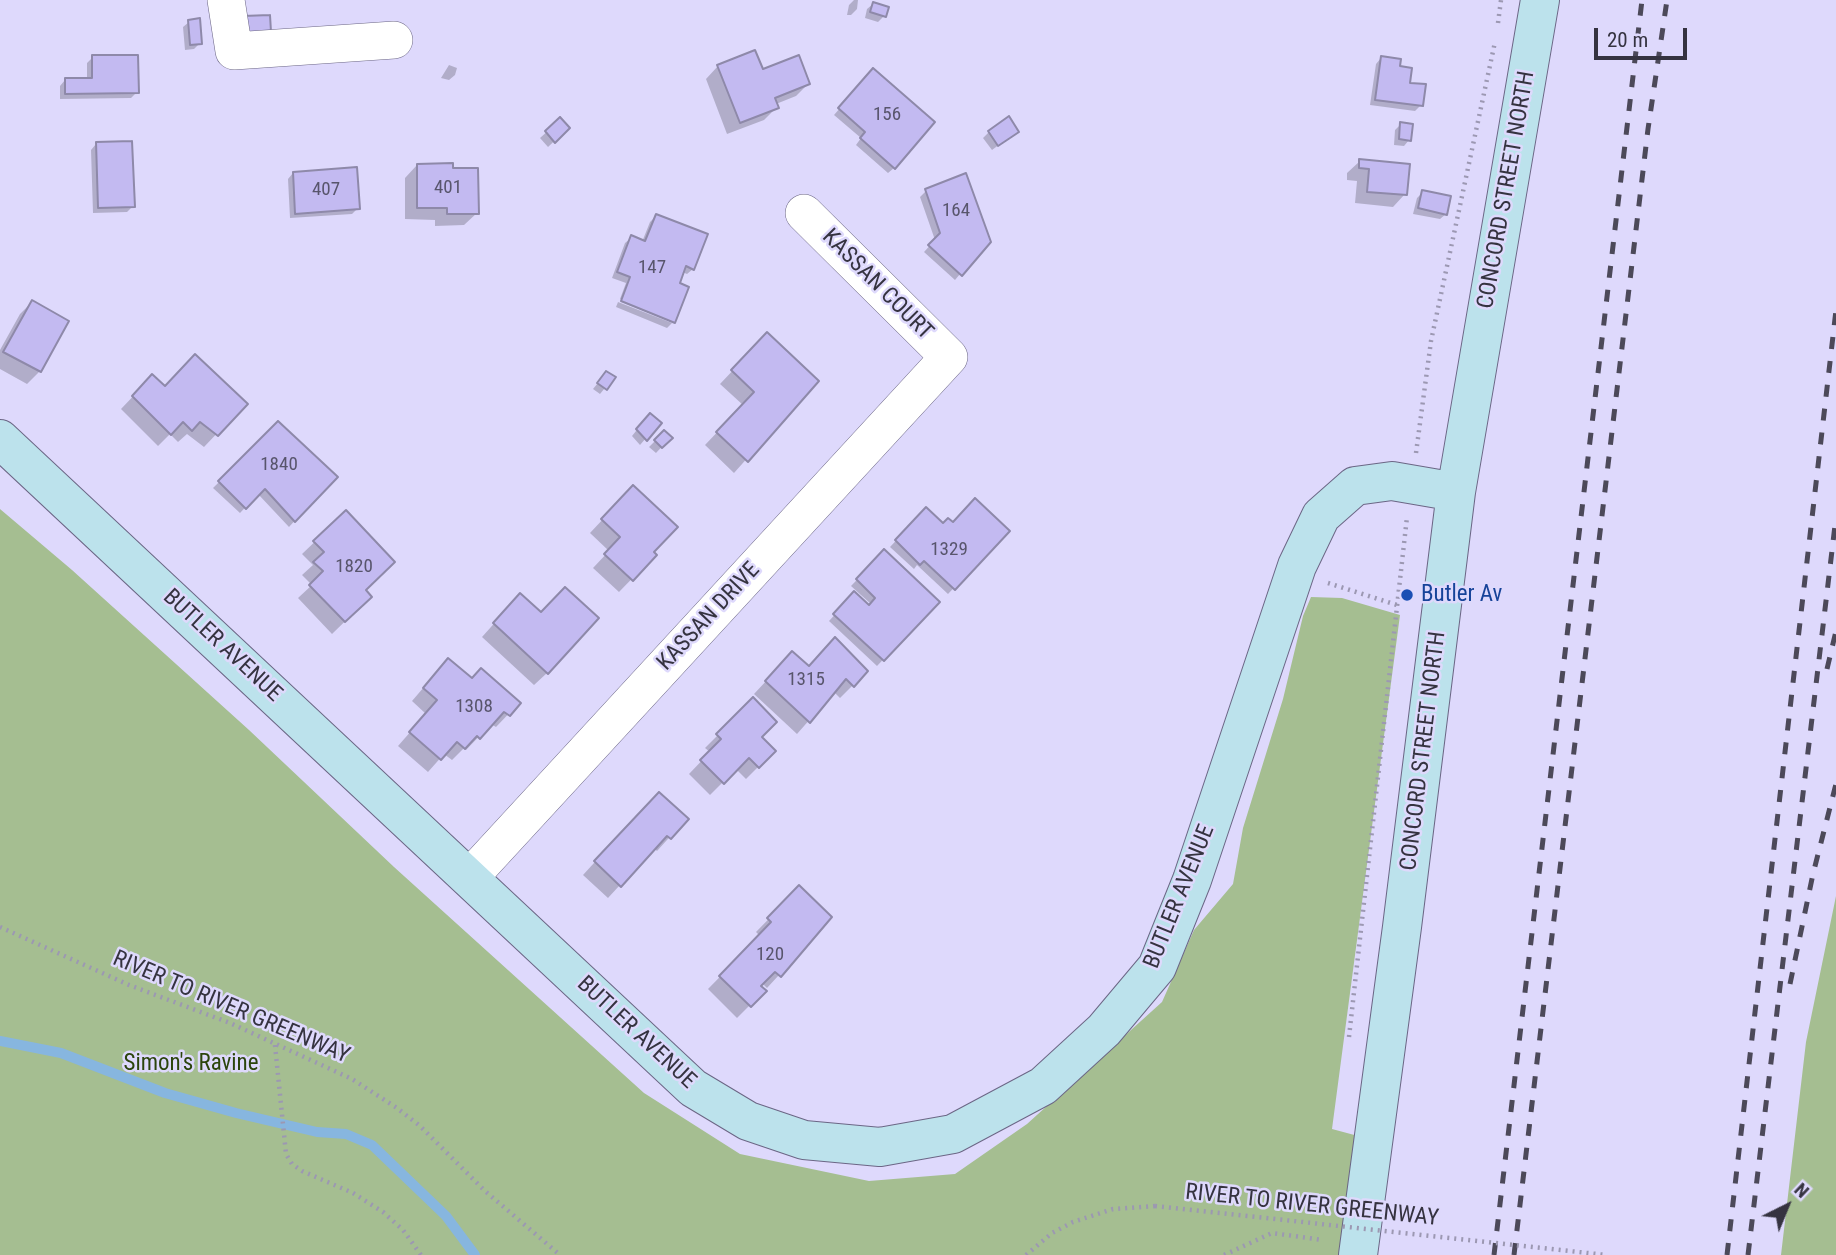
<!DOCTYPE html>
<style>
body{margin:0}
#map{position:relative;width:1836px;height:1255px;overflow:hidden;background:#ded9fc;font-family:"Roboto Condensed",sans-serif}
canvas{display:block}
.north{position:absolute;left:1752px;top:1171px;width:70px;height:70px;-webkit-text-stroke:5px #ded9fc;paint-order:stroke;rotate:43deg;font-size:19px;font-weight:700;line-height:28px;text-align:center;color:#353340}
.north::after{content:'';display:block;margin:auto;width:24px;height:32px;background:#353340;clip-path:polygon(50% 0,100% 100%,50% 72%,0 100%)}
.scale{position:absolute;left:1594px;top:28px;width:93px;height:32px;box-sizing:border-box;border:4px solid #353340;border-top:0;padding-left:9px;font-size:21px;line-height:24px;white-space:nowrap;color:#353340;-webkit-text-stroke:5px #ded9fc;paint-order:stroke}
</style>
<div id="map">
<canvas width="1836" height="1255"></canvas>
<div class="north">N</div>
<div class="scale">20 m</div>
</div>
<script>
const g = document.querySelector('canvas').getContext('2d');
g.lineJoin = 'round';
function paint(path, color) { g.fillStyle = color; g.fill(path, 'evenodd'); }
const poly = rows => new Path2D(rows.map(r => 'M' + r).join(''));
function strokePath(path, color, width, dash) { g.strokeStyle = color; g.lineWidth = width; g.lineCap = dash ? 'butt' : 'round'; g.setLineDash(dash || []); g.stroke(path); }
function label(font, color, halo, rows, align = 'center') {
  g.font = font + ' "Roboto Condensed",sans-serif'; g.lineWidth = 5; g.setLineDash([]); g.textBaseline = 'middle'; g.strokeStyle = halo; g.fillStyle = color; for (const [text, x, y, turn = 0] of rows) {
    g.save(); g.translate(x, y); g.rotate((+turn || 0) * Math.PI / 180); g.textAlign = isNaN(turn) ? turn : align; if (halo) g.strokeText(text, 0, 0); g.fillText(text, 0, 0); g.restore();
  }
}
const green = poly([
 [0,509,72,570,249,730,394,867,644,1093,740,1154,869,1181,955,1174,1027,1124,1162,1002,1194,930,1233,884,1243,828,1283,699,1303,616,1311,597,1342,598,1400,615,1332,1129,1373,1140,1358,1255,0,1255],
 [1836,896,1836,1255,1781,1255,1806,1042]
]);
const shadow = poly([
 [854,0,858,0,857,9,851,15,847,15,849,5],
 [873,4,884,16,878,22,865,18,867,9],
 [189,22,200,43,194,49,185,50,183,27],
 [93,57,137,92,131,98,60,99,60,86,65,80,87,79,87,63],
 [1381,58,1398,68,1421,105,1415,111,1370,105,1376,64],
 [449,65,457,68,455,75,449,80,441,78],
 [718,66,762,71,808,84,796,96,776,104,777,107,764,120,727,134,706,79],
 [868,76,894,168,888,173,856,145,861,138,834,115],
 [560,120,568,128,548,147,540,138],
 [1401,124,1409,140,1404,146,1394,145,1395,130],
 [989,132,1016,132,992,150,983,138],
 [96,144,133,206,127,212,93,213,91,150],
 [1360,161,1405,194,1393,207,1355,203,1357,181,1347,180,1347,173],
 [417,165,477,213,464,225,435,226,435,220,405,219,405,178],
 [293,173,358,208,352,214,290,218,288,179],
 [926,191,960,274,955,280,924,252,935,240,920,197],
 [1423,192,1446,214,1440,219,1413,214,1417,198],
 [656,216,693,269,687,274,682,272,678,284,686,287,673,322,673,320,620,299,626,283,612,278,625,243,631,238,642,242,650,222],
 [32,302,67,321,40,371,27,384,0,369,0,350,20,314],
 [618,302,672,323,667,328,616,307],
 [755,347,816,381,734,473,705,445,743,405,720,384],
 [606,373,613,378,600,394,593,389],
 [165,388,245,404,204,447,187,434,178,442,170,434,158,446,121,409,140,389],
 [644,421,659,423,640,445,632,436],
 [278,424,335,477,289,527,258,494,240,513,213,488],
 [664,432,670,438,656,453,649,447],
 [633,487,654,556,619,592,593,568,609,551,590,533],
 [926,509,943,525,1008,531,948,594,917,565,914,569,890,547],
 [346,512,364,590,370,597,332,634,298,598,312,585,302,575,313,565,302,554],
 [884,552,938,602,877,666,829,621,854,594,868,607,871,604,851,586],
 [508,608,547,673,534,685,482,637],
 [823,652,853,685,840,698,834,692,797,734,754,694,780,666,809,668],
 [436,673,472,680,519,703,496,727,491,724,466,750,464,748,452,760,444,754,428,772,398,746,426,714,412,701],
 [753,700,759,737,774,751,746,779,736,769,710,795,689,774,710,752,705,748],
 [646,806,686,819,657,851,654,848,608,898,583,875],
 [799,888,779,975,767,988,762,983,759,986,764,991,737,1018,708,989,760,936,756,932]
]);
const stream = poly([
 [0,1041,61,1053,165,1093,236,1113,317,1132,346,1134,372,1145,446,1216,475,1255]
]);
const building = poly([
 [873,2,889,7,886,17,870,12,873,2],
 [270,15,271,32,244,34,243,16,270,15],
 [200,18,202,44,190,45,188,20,200,18],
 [755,50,763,69,799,55,810,84,775,98,779,108,740,123,717,65,755,50],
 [92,55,138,55,139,93,65,94,65,78,92,78,92,55],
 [1381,56,1401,59,1400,66,1412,68,1410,83,1426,84,1423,106,1375,100,1381,56],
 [873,68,935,122,895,169,860,138,865,132,838,108,873,68],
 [1009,116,1019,132,998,146,988,131,1009,116],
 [560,117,570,128,555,143,545,131,560,117],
 [1400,122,1413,124,1411,141,1399,139,1400,122],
 [132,141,135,207,98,208,96,142,132,141],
 [1359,159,1410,164,1407,195,1367,192,1369,169,1359,168,1359,159],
 [453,163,453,168,478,168,479,214,447,214,447,208,417,208,417,164,453,163],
 [357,167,360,209,295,214,293,172,357,167],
 [966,173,991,242,962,276,928,245,940,233,925,189,966,173],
 [1422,190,1451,196,1447,215,1418,208,1422,190],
 [656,214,708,234,694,270,686,266,680,283,689,287,675,323,621,301,630,277,617,272,631,235,645,241,656,214],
 [32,300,69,321,41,372,3,352,32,300],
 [767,332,819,381,748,462,716,432,754,392,731,370,767,332],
 [195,354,248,404,218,436,200,422,192,431,183,422,171,435,132,396,152,374,165,386,195,354],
 [606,371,616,377,607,390,597,383,606,371],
 [650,413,662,423,647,441,636,429,650,413],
 [278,421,338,477,295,522,265,489,246,509,218,481,278,421],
 [664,430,673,438,662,448,654,440,664,430],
 [633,485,678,527,654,552,657,555,633,581,604,554,620,537,601,519,633,485],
 [975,498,1010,531,955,590,924,561,920,565,895,540,926,507,943,523,948,518,953,522,975,498],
 [346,510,395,562,366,590,372,597,345,622,309,585,323,571,313,562,324,552,313,541,346,510],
 [884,549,940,602,884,661,833,614,854,591,869,605,875,598,856,579,884,549],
 [565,587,599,618,548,674,493,623,520,593,541,612,565,587],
 [835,637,868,671,854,687,846,679,810,723,765,681,792,651,809,666,835,637],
 [448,658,472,678,481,668,521,703,510,716,504,712,480,739,477,736,465,749,457,742,441,760,409,732,437,700,423,688,448,658],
 [753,697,777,722,762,737,776,751,759,768,749,758,724,784,700,760,721,739,716,734,753,697],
 [659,792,689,819,671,839,667,836,621,887,594,861,659,792],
 [799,885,832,917,781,977,775,972,761,986,767,991,751,1007,719,976,771,922,767,918,799,885]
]);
const path = poly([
 [1498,23,1501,0],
 [1416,453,1431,341,1495,42],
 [1328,583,1397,605],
 [0,927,129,985,230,1023,352,1079,397,1108,420,1126,485,1191,560,1255],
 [1349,1037,1407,517],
 [275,1045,286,1154,292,1164,302,1171,353,1193,383,1212,403,1230,421,1255],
 [1026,1255,1052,1233,1073,1222,1113,1209,1155,1206],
 [1224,1255,1272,1233,1323,1240]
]);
const street = poly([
 [226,0,234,51,394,40],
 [470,877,949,357,804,213]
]);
const secondary = poly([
 [0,439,693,1088,748,1121,804,1140,880,1147,953,1134,1043,1086,1104,1030,1157,967,1192,880,1297,566,1321,516,1355,486,1392,481,1456,492],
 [1358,1255,1402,927,1456,492,1540,0]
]);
const rail = poly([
 [1827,669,1836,631],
 [1790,984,1813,874,1836,784],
 [1494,1255,1642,0],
 [1514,1255,1648,129,1667,0],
 [1727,1255,1836,310],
 [1748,1255,1836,517]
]);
const pathBridge = poly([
 [1155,1206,1606,1255]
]);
const markers = [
 [1407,595,7,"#1a4fb4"]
];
const numberNames = [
 ["156",887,115],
 ["401",448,188],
 ["407",326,190],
 ["164",956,211],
 ["147",652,268],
 ["1840",279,465],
 ["1329",949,550],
 ["1820",354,567],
 ["1315",806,680],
 ["1308",474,707],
 ["120",770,955]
];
const streetNames = [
 ["CONCORD STREET NORTH",1507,190,-80],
 ["KASSAN COURT",877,285,45],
 ["KASSAN DRIVE",709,617,-47],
 ["BUTLER AVENUE",222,646,43],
 ["CONCORD STREET NORTH",1424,751,-83],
 ["BUTLER AVENUE",1180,897,-68],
 ["RIVER TO RIVER GREENWAY",231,1008,23],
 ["BUTLER AVENUE",636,1033,43],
 ["RIVER TO RIVER GREENWAY",1312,1206,6]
];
const transitNames = [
 ["Butler Av",1421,595]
];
const parkNames = [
 ["Simon's Ravine",191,1064]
];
paint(green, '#a5be91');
paint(shadow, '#0003');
strokePath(stream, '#87b6df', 10);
paint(building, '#c3baf1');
strokePath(building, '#8e89a9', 2);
strokePath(street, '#6b6685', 38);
strokePath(secondary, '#6b6685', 40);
strokePath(path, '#9c98b2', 4.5, [2, 5]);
strokePath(street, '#fff', 37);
strokePath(secondary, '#bce2ec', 38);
strokePath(rail, '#4c4959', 5, [12, 12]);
strokePath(pathBridge, '#9c98b2', 4.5, [2, 5]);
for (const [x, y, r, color] of markers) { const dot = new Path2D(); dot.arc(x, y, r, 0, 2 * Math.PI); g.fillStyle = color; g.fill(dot); strokePath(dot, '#ded9fc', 2.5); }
label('19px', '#58556c', null, numberNames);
label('23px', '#353340', '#ded9fc', streetNames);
label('23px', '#164399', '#ded9fc', transitNames, 'left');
label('23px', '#2b440c', '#ded9fc', parkNames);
</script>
